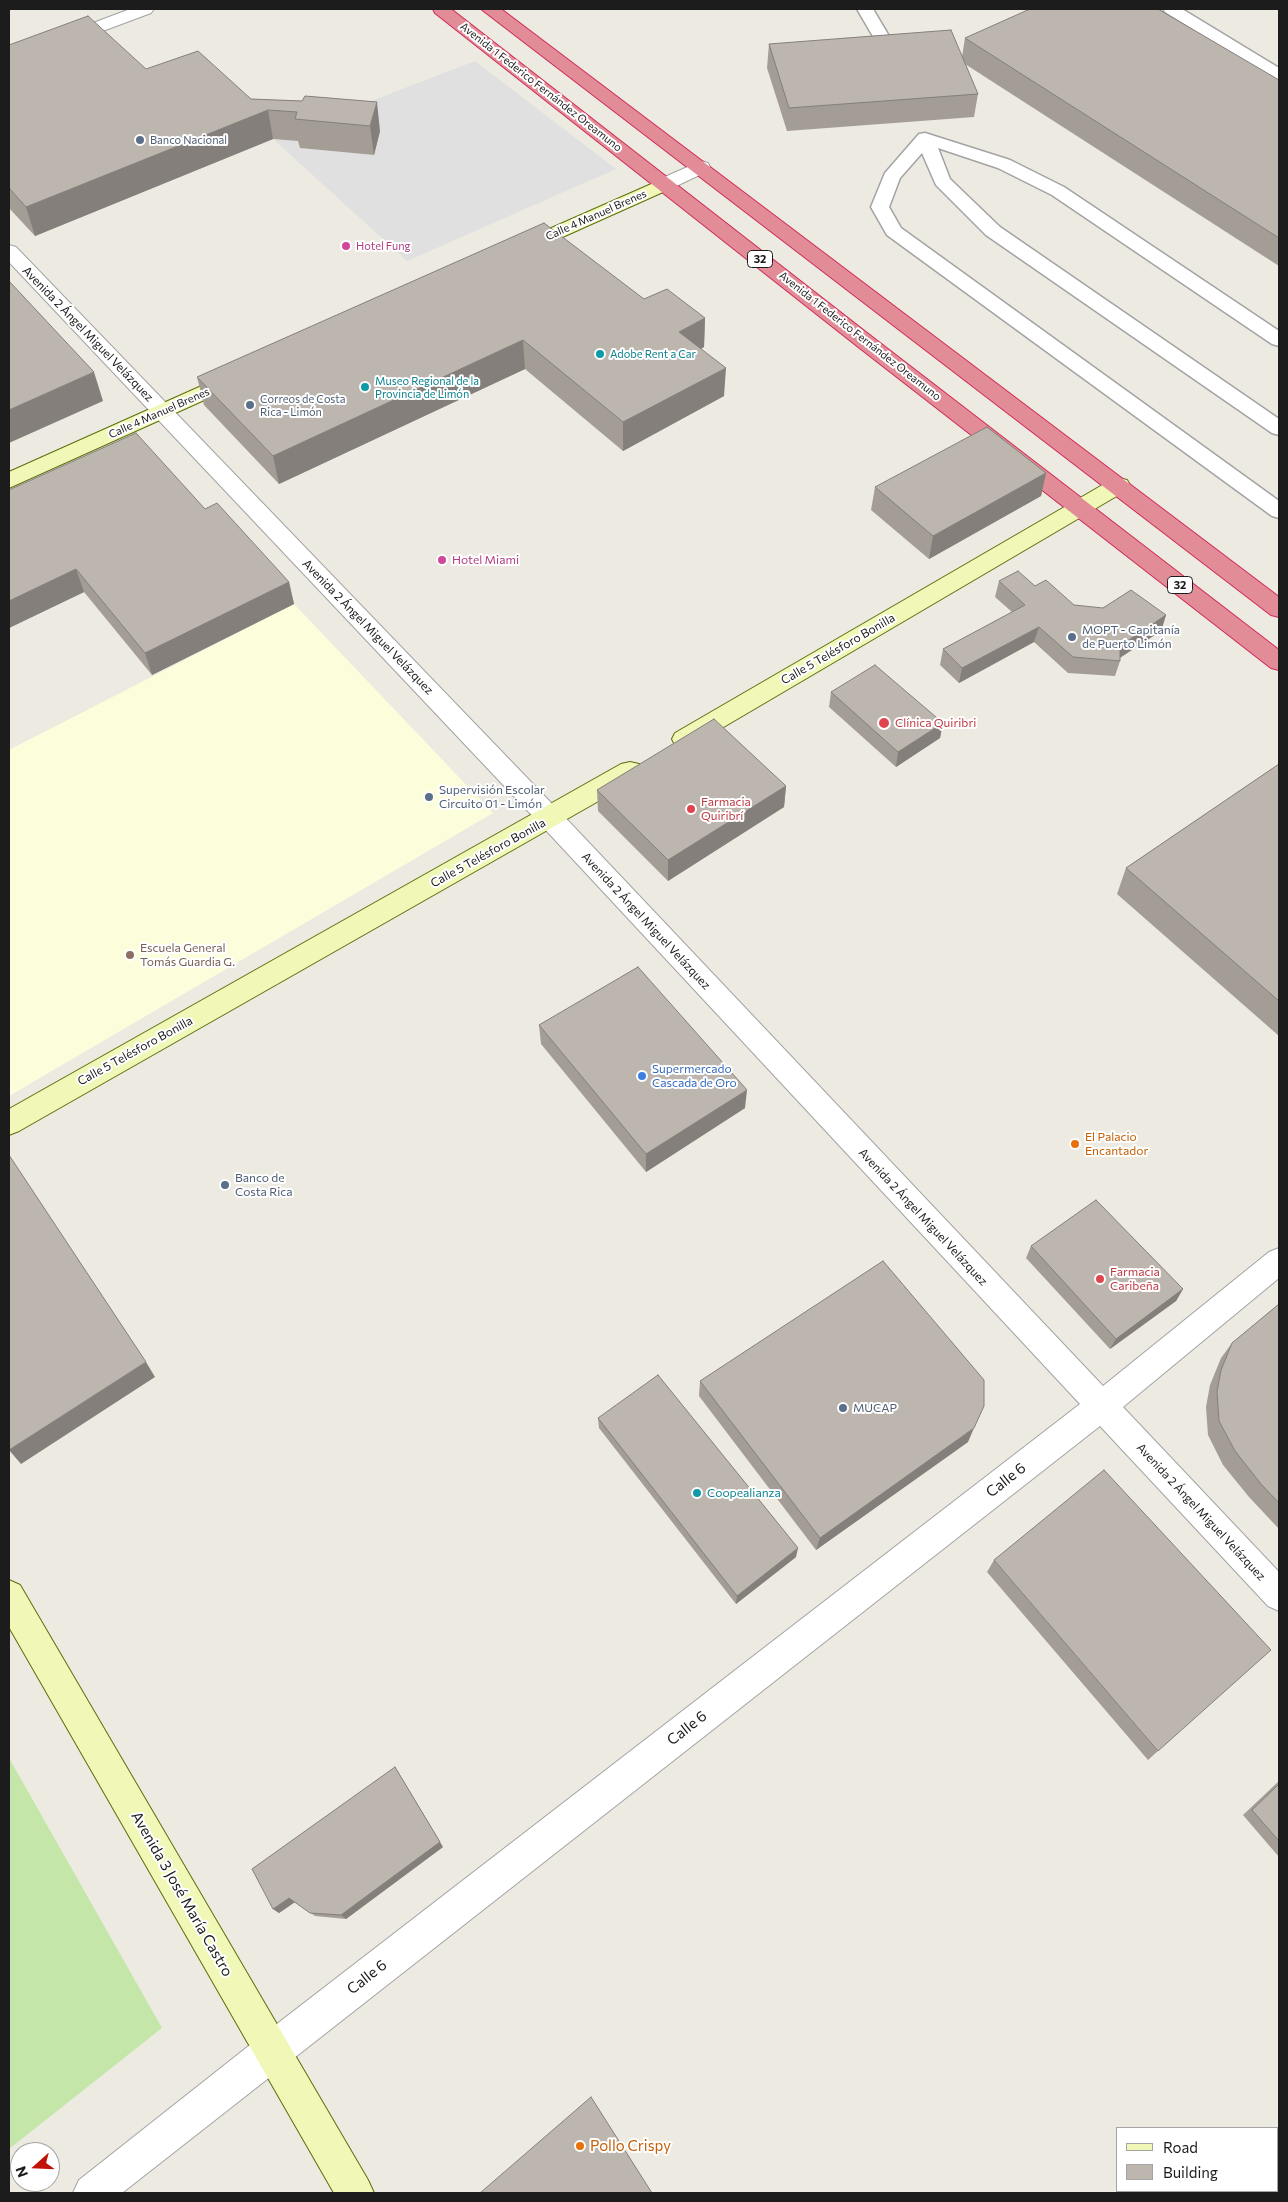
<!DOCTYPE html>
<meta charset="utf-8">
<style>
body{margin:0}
#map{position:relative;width:1288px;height:2202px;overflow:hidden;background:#edeae2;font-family:Commissioner,sans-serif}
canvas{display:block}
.frame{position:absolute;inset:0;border:10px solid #1c1c1c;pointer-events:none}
.legend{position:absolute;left:1116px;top:2127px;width:162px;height:65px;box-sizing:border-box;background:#fff;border:1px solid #a4a4a4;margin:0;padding:6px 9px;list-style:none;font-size:15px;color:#1c1c1c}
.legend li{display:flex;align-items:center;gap:10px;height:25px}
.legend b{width:25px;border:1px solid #a4a4a4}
.north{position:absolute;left:10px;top:2142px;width:50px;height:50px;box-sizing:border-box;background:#fff;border:1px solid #a4a4a4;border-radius:50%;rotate:250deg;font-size:14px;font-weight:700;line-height:20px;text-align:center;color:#1c1c1c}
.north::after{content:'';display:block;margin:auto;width:18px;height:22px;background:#c11208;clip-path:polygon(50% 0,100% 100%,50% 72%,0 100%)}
</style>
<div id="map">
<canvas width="1288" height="2202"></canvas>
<div class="frame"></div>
<ul class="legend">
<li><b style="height:6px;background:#f0f7b7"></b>Road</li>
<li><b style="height:14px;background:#bdb6af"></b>Building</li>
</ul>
<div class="north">N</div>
</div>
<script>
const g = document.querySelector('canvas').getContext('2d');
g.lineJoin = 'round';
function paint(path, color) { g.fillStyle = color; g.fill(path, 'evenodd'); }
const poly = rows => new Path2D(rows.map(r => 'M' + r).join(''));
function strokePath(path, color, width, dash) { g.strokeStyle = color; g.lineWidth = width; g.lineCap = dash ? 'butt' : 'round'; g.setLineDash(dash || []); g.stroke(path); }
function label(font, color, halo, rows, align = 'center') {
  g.font = font + ' Commissioner,sans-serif'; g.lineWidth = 4; g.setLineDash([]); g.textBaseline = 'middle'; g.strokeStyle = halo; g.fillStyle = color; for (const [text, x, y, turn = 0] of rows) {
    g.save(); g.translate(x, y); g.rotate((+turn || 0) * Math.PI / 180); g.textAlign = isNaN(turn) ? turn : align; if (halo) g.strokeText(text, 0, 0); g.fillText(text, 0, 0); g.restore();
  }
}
const education = poly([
 [294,604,493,813,9,1096,9,750]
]);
const grass = poly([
 [9,1758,162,2028,9,2149]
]);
const parking = poly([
 [475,61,616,169,407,261,273,139,302,141,300,148,373,155,309,125]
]);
const lane = poly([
 [857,9,873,9,902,58,900,62,888,62,857,9],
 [1163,9,1182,9,1279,68,1279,80,1273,79,1165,12,1163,9],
 [925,133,1010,160,1064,187,1279,331,1279,346,1272,344,1052,195,998,168,938,148,950,179,1000,227,1279,419,1279,435,1272,433,986,235,936,185,922,153,900,178,889,207,901,228,1279,501,1279,518,1272,516,887,235,871,207,885,173,919,134,925,133]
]);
const street = poly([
 [130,9,154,9,151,13,9,66,9,55,130,9],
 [701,161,708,163,710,167,708,171,672,188,665,190,658,188,656,184,658,180,701,161],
 [9,245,16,247,559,811,1103,1386,1269,1252,1279,1248,1279,1278,1123,1407,1279,1572,1279,1611,1268,1606,1100,1426,122,2193,73,2193,79,2180,260,2037,1080,1404,541,825,9,262,9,245]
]);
const secondary = poly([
 [665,178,672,180,674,184,672,188,529,252,522,254,515,252,512,248,515,244,665,178],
 [235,371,242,373,245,378,242,383,9,488,9,472,235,371],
 [1119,478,1127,480,1130,485,1127,490,693,745,684,748,675,745,672,739,675,733,1111,480,1119,478],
 [630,762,639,764,642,771,639,778,19,1131,9,1135,9,1109,621,764,630,762],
 [9,1580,20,1585,368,2180,374,2193,334,2193,9,1627,9,1580]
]);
const highway = poly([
 [433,9,451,9,871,336,1279,650,1279,670,1271,668,857,346,435,13,433,9],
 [481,9,501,9,1279,597,1279,617,1271,615,481,9]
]);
const wall = poly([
 [965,38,1279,80,1279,266,965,64,978,94,974,117,787,131,767,68,769,44,962,57],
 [9,45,146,69,251,99,302,101,305,96,380,131,374,155,300,148,298,141,273,139,35,236,9,208],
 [644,299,705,318,704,347,701,349,724,396,623,451,525,369,279,484,204,405,197,377],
 [1046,473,1041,496,929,559,871,510,875,487],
 [9,490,289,582,294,604,152,675,84,592,9,628],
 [999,581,1035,586,1074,605,1166,615,1161,631,1120,658,1120,661,1115,676,1068,673,1034,642,959,683,940,665,943,649,1012,612,995,597],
 [831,692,943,723,940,738,896,767,829,707],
 [1279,764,1279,1036,1117,894,1126,868],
 [786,786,784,807,668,881,598,811,597,790],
 [539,1025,745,1108,646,1172,541,1044],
 [1031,1246,1183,1289,1176,1301,1110,1349,1026,1258],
 [1279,1304,1279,1529,1249,1497,1223,1465,1208,1435,1206,1407,1210,1385,1221,1358,1232,1343],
 [700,1381,968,1442,816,1550,699,1396],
 [598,1418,796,1557,736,1604,599,1428],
 [994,1560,1158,1751,1148,1760,987,1572],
 [1279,1781,1279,1857,1243,1815],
 [443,1847,346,1919,315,1916,295,1902,279,1913,273,1909]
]);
const shadedWall = poly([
 [377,102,380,131,374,155,370,126],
 [268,110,273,139,35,236,26,207],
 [705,318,704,347,678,361,679,332],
 [523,340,525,369,279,484,273,456],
 [726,368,724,396,623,451,623,422],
 [94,372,103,401,9,443,9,410],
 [1046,473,1041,496,929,559,933,536],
 [76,569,84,592,9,628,9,601],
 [289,582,294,604,152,675,145,653],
 [1166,615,1161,631,1116,660,1120,646],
 [1039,627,1034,642,959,683,962,668],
 [943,723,940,738,896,767,898,752],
 [786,786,784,807,668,881,668,860],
 [747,1090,745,1108,646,1172,646,1154],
 [1183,1289,1176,1301,1110,1349,1116,1339],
 [146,1362,155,1377,21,1464,9,1450],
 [974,1428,968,1442,816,1550,820,1538],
 [798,1548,796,1557,736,1604,737,1596],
 [395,1767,443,1847,346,1919,341,1915],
 [289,1898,295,1902,279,1913,273,1909]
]);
const building = poly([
 [1030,9,1158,9,1279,80,1279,238,965,38,1030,9],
 [88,16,146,69,198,51,251,99,302,101,305,96,377,102,370,126,295,119,297,112,268,110,26,207,9,188,9,45,88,16],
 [951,30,978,94,789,108,769,44,951,30],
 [544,223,644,299,667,289,705,318,679,332,726,368,623,422,523,340,273,456,197,377,544,223],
 [9,281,94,372,9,410,9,281],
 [987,427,1046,473,933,536,875,487,987,427],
 [136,433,205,509,217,503,289,582,145,653,76,569,9,601,9,490,136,433],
 [1018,571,1035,586,1046,580,1074,605,1103,608,1131,590,1166,615,1120,646,1120,661,1073,657,1039,627,962,668,943,649,1025,605,999,581,1018,571],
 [875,665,943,723,898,752,831,692,875,665],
 [714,719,786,786,668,860,597,790,714,719],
 [1279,764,1279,1001,1126,868,1279,764],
 [638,967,747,1090,646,1154,539,1025,638,967],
 [9,1155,146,1362,9,1450,9,1155],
 [1096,1200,1183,1289,1116,1339,1031,1246,1096,1200],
 [883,1261,984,1380,984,1406,974,1428,820,1538,700,1381,883,1261],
 [1279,1304,1279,1503,1261,1484,1235,1451,1219,1421,1217,1392,1221,1370,1232,1343,1279,1304],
 [658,1375,798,1548,737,1596,598,1418,658,1375],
 [1104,1470,1271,1650,1158,1751,994,1560,1104,1470],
 [395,1767,440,1842,341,1915,310,1913,289,1898,273,1909,252,1869,395,1767],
 [1279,1784,1279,1841,1252,1810,1279,1784],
 [591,2097,652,2193,480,2193,591,2097]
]);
const markers = [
 [140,140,5,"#5c6f8a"],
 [346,246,5,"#d1479c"],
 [600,354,5,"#0f9aa8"],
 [365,387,5,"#0f9aa8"],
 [250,405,5,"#5c6f8a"],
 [442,560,5,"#d1479c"],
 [1072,637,5,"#5c6f8a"],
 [884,723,6,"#e0444e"],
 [429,797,5,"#5c6f8a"],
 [691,809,5,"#e0444e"],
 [130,955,5,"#8d6e63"],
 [642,1076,5,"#3f7fe0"],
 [1075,1144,5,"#e8710a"],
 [225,1185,5,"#5c6f8a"],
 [1100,1279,5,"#e0444e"],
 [843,1408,5,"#5c6f8a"],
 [697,1493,5,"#0f9aa8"],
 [580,2146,5,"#e8710a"]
];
const farStreetnames = [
 ["Avenida 1 Federico Fernández Oreamuno",541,87,38],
 ["Calle 4 Manuel Brenes",596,215,-24],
 ["Avenida 1 Federico Fernández Oreamuno",860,336,38],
 ["Calle 4 Manuel Brenes",159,413,-24]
];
const farServicenames = [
 ["Banco Nacional",150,140],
 ["Correos de Costa",260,399],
 ["Rica - Limón",260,412]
];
const farHotelnames = [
 ["Hotel Fung",356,246]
];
const shields = [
 [760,259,25],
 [1180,585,25]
];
const shieldNames = [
 ["32",760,259],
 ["32",1180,585]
];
const farCulturenames = [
 ["Adobe Rent a Car",610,354],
 ["Museo Regional de la",375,381],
 ["Provincia de Limón",375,394]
];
const streetNames = [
 ["Avenida 2 Ángel Miguel Velázquez",88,334,46],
 ["Avenida 2 Ángel Miguel Velázquez",368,627,46],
 ["Calle 5 Telésforo Bonilla",838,649,-30],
 ["Calle 5 Telésforo Bonilla",488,853,-29],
 ["Avenida 2 Ángel Miguel Velázquez",646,921,47],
 ["Calle 5 Telésforo Bonilla",135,1051,-29],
 ["Avenida 2 Ángel Miguel Velázquez",923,1217,47],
 ["Avenida 2 Ángel Miguel Velázquez",1201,1512,47]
];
const hotelNames = [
 ["Hotel Miami",452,560]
];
const serviceNames = [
 ["MOPT - Capitanía",1082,630],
 ["de Puerto Limón",1082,644],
 ["Supervisión Escolar",439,790],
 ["Circuito 01 - Limón",439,804],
 ["Banco de",235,1178],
 ["Costa Rica",235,1192],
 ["MUCAP",853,1408]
];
const healthNames = [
 ["Clínica Quiribri",895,723],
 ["Farmacia",701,802],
 ["Quiribrí",701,816],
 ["Farmacia",1110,1272],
 ["Caribeña",1110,1286]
];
const educationNames = [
 ["Escuela General",140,948],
 ["Tomás Guardia G.",140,962]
];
const shopNames = [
 ["Supermercado",652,1069],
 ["Cascada de Oro",652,1083]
];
const foodNames = [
 ["El Palacio",1085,1137],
 ["Encantador",1085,1151]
];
const cultureNames = [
 ["Coopealianza",707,1493]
];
const nearStreetnames = [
 ["Calle 6",1006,1480,-38],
 ["Calle 6",687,1728,-38],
 ["Avenida 3 José María Castro",182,1894,60],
 ["Calle 6",367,1977,-38]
];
const nearFoodnames = [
 ["Pollo Crispy",590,2146]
];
paint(education, '#fcfedb');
paint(grass, '#c4e6a9');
paint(parking, '#e0e0e0');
strokePath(lane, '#a3a3a3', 3);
strokePath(street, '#a3a3a3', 2);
strokePath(secondary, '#5d6e09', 2);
strokePath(highway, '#d02a59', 2);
paint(lane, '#fff');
paint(street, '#fff');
paint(secondary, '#f0f7b7');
paint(highway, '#e28c97');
paint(wall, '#a39d96');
paint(shadedWall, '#847f7a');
paint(building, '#bdb6af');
strokePath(building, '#847f7a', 1);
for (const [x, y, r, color] of markers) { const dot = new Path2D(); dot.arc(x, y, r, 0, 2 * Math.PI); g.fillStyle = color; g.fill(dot); strokePath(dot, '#fff', 2); }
label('11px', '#1c1c1c', '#fff', farStreetnames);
label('11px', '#4e5e75', '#fff', farServicenames, 'left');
label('11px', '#b23c85', '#fff', farHotelnames, 'left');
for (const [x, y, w] of shields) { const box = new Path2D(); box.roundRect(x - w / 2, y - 8.5, w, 17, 4); g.fillStyle = '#fff'; g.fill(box); strokePath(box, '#1c1c1c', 1); }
label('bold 11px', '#1c1c1c', null, shieldNames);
label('11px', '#0d838f', '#fff', farCulturenames, 'left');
label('12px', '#1c1c1c', '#fff', streetNames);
label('12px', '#b23c85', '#fff', hotelNames, 'left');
label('12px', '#4e5e75', '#fff', serviceNames, 'left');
label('12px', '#be3a42', '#fff', healthNames, 'left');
label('12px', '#785e54', '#fff', educationNames, 'left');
label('12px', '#366cbe', '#fff', shopNames, 'left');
label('12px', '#c56008', '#fff', foodNames, 'left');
label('12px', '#0d838f', '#fff', cultureNames, 'left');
label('15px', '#1c1c1c', '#fff', nearStreetnames);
label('15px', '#c56008', '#fff', nearFoodnames, 'left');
</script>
